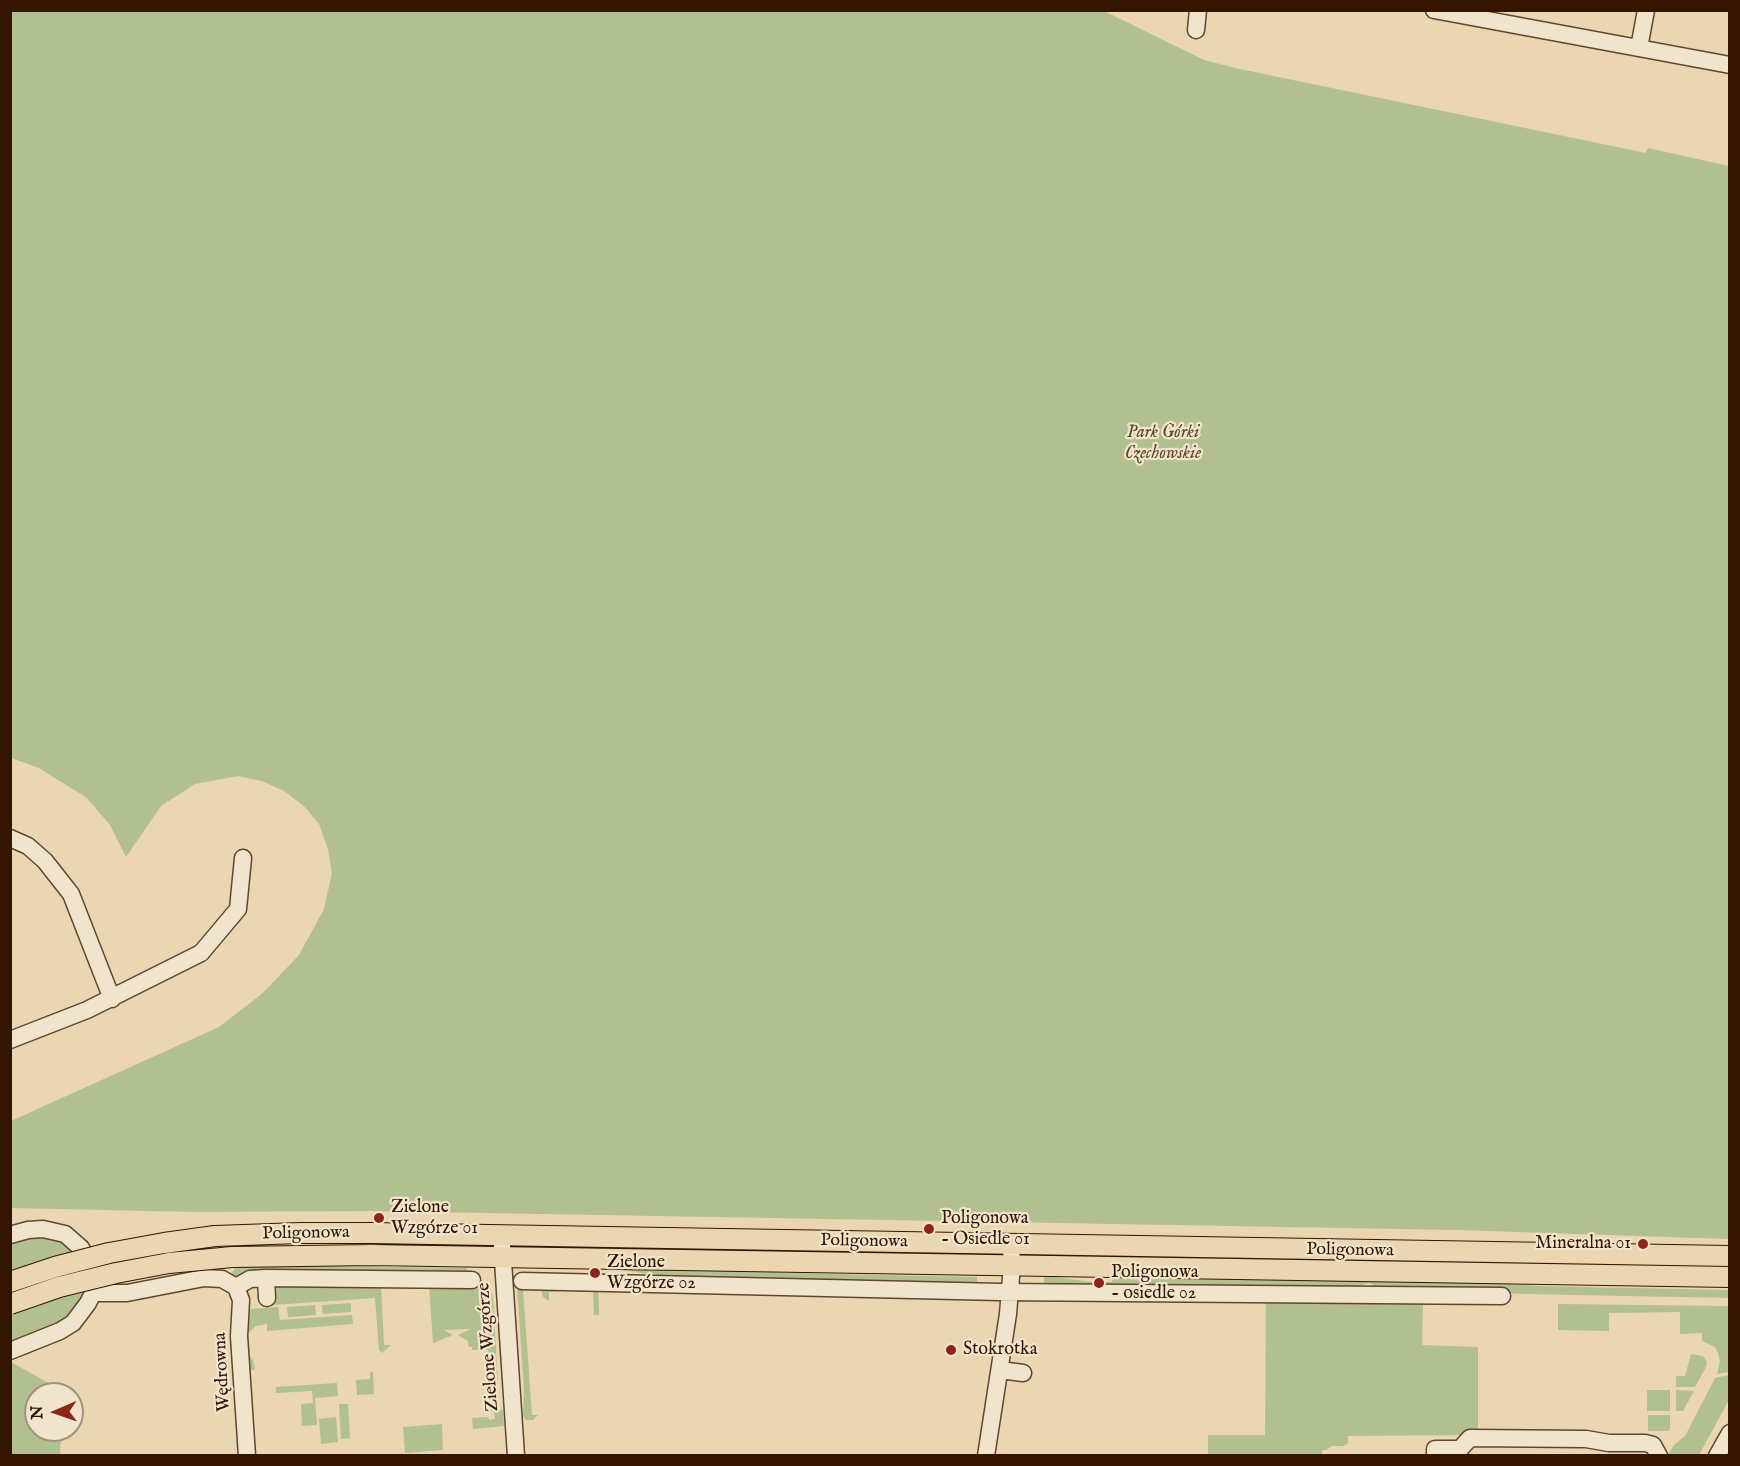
<!DOCTYPE html>
<meta charset="utf-8">
<style>
body{margin:0}
#map{position:relative;width:1740px;height:1466px;overflow:hidden;background:#ead6b0;font-family:"IM FELL English",serif}
canvas{display:block}
.frame{position:absolute;inset:0;border:12px solid #341502;pointer-events:none}
.north{position:absolute;left:24px;top:1382px;width:60px;height:60px;box-sizing:border-box;background:#f1e4cc;border:2px solid #a5917b;border-radius:50%;rotate:268deg;font-size:16px;font-weight:700;line-height:24px;text-align:center;color:#341502}
.north::after{content:'';display:block;margin:auto;width:21px;height:27px;background:#8f2418;clip-path:polygon(50% 0,100% 100%,50% 72%,0 100%)}
</style>
<div id="map">
<canvas width="1740" height="1466"></canvas>
<div class="frame"></div>
<div class="north">N</div>
</div>
<script>
const g = document.querySelector('canvas').getContext('2d');
g.lineJoin = 'round';
function paint(path, color) { g.fillStyle = color; g.fill(path, 'evenodd'); }
const poly = rows => new Path2D(rows.map(r => 'M' + r).join(''));
function strokePath(path, color, width, dash) { g.strokeStyle = color; g.lineWidth = width; g.lineCap = dash ? 'butt' : 'round'; g.setLineDash(dash || []); g.stroke(path); }
function label(font, color, halo, rows, align = 'center') {
  g.font = font + ' "IM FELL English",serif'; g.lineWidth = 4.5; g.setLineDash([]); g.textBaseline = 'middle'; g.strokeStyle = halo; g.fillStyle = color; for (const [text, x, y, turn = 0] of rows) {
    g.save(); g.translate(x, y); g.rotate((+turn || 0) * Math.PI / 180); g.textAlign = isNaN(turn) ? turn : align; if (halo) g.strokeText(text, 0, 0); g.fillText(text, 0, 0); g.restore();
  }
}
const green = poly([
 [10,11,1104,11,1204,60,1235,68,1646,153,1648,148,1729,166,1729,1239,1457,1230,371,1211,196,1212,11,1208,11,1121,219,1027,263,993,299,955,324,909,332,873,328,849,319,824,304,806,284,791,262,781,238,776,195,784,161,806,126,857,110,825,87,798,39,768,11,758],
 [29,1235,63,1241,76,1252,84,1270,87,1288,71,1319,11,1344,11,1241],
 [1371,1257,1729,1262,1730,1270,1257,1261],
 [266,1265,326,1266,467,1268,466,1275,237,1279,230,1275,236,1267],
 [626,1266,680,1266,784,1273,977,1277,977,1285,662,1279,657,1275,615,1269],
 [1139,1275,1441,1279,1537,1286,1729,1290,1730,1298,1523,1294,1507,1293,1506,1289,1496,1287,1487,1292,1372,1290,1374,1285,1369,1283,1363,1285,1359,1290,1044,1287,1044,1277,1046,1276,1092,1282,1092,1284,1105,1285,1106,1282,1112,1282,1112,1278],
 [271,1283,381,1287,384,1345,391,1345,382,1353,379,1350,375,1298,273,1305],
 [429,1285,490,1286,493,1298,498,1385,490,1385,488,1350,472,1350,472,1347,469,1347,468,1341,458,1335,471,1329,444,1330,453,1335,433,1343],
 [517,1286,598,1287,599,1315,594,1315,593,1289,549,1292,549,1301,543,1297,541,1288,523,1290,532,1415,538,1415,533,1420,526,1420,523,1416,524,1389],
 [1266,1300,1423,1303,1422,1345,1478,1347,1478,1435,1348,1436,1348,1443,1344,1446,1332,1446,1326,1450,1322,1450,1322,1455,1208,1456,1208,1435,1265,1435],
 [351,1303,351,1312,323,1314,322,1305],
 [1558,1304,1729,1306,1729,1372,1717,1374,1720,1361,1718,1353,1715,1347,1702,1341,1702,1333,1680,1334,1680,1312,1609,1313,1609,1331,1558,1330],
 [315,1305,316,1315,288,1317,287,1307],
 [278,1307,280,1320,352,1315,353,1324,267,1331,267,1324,256,1326,248,1333,245,1343,246,1350,253,1360,255,1370,246,1370,244,1346,247,1311,250,1311,250,1309],
 [1691,1354,1703,1356,1707,1362,1706,1367,1695,1387,1676,1387,1676,1376,1685,1376],
 [11,1362,63,1391,63,1394,36,1394,36,1430,61,1430,60,1455,11,1455],
 [370,1372,373,1372,374,1394,357,1395,356,1380,370,1379],
 [1729,1375,1729,1400,1699,1455,1667,1456,1674,1445,1685,1436,1715,1378],
 [337,1383,338,1396,315,1398,317,1425,302,1426,301,1404,313,1403,312,1391,276,1393,276,1387],
 [1647,1390,1670,1390,1670,1411,1647,1411],
 [1676,1390,1694,1391,1683,1411,1676,1411],
 [339,1404,348,1404,350,1438,341,1439],
 [486,1409,503,1410,504,1426,473,1429,472,1418,488,1417,489,1420,495,1419,494,1411,487,1411],
 [1648,1415,1670,1415,1670,1429,1668,1431,1648,1431],
 [336,1417,338,1442,321,1444,319,1419],
 [442,1424,443,1450,405,1453,403,1427]
]);
const minor = poly([
 [1434,10,1730,65],
 [1196,30,1198,10],
 [1639,48,1646,10],
 [10,838,28,846,45,861,71,894,112,999],
 [10,1040,87,1010,201,953,238,909,243,858],
 [10,1235,28,1230,43,1229,65,1234,81,1248,88,1260,93,1283,93,1293,88,1303,73,1323,60,1331,10,1351],
 [502,1246,516,1456],
 [266,1278,267,1298],
 [522,1281,1000,1292,1502,1296],
 [236,1287,250,1279,266,1278,472,1280],
 [236,1287,241,1300,239,1336,247,1456],
 [93,1293,127,1293,204,1278,222,1279,236,1287],
 [1000,1370,1023,1373],
 [986,1456,1008,1314,1012,1265,1011,1245],
 [1435,1456,1435,1449,1460,1449,1470,1438,1586,1439,1609,1443,1645,1443,1653,1445,1659,1456],
 [1717,1456,1730,1433]
]);
const major = poly([
 [215,1236,300,1233,371,1233,1730,1256],
 [232,1257,372,1255,1730,1277]
]);
const majorBridge = poly([
 [10,1282,55,1267,109,1253,164,1243,215,1236],
 [10,1304,59,1287,116,1273,169,1263,232,1257]
]);
const markers = [
 [379,1218,6,"#8f2418"],
 [929,1229,6,"#8f2418"],
 [1643,1244,6,"#8f2418"],
 [595,1273,6,"#8f2418"],
 [1099,1283,6,"#8f2418"],
 [951,1350,6,"#8f2418"]
];
const parkNames = [
 ["Park Górki",1163,433],
 ["Czechowskie",1163,454]
];
const poiNames = [
 ["Zielone",391,1208],
 ["Wzgórze 01",391,1229],
 ["Poligonowa",941,1219],
 ["- Osiedle 01",941,1240],
 ["Mineralna 01",1631,1244,"right"],
 ["Zielone",607,1263],
 ["Wzgórze 02",607,1284],
 ["Poligonowa",1111,1273],
 ["- osiedle 02",1111,1294],
 ["Stokrotka",963,1350]
];
const streetNames = [
 ["Poligonowa",306,1234,-1],
 ["Poligonowa",864,1242,1],
 ["Poligonowa",1350,1251,1],
 ["Zielone Wzgórze",489,1347,-94],
 ["Wędrowna",223,1372,-93]
];
paint(green, '#b2bf8f');
strokePath(minor, '#62452e', 19);
strokePath(major, '#341502', 22);
strokePath(minor, '#f1e4cc', 16);
strokePath(major, '#ead6b0', 20);
strokePath(majorBridge, '#341502', 22, []);
strokePath(majorBridge, '#ead6b0', 20);
for (const [x, y, r, color] of markers) { const dot = new Path2D(); dot.arc(x, y, r, 0, 2 * Math.PI); g.fillStyle = color; g.fill(dot); strokePath(dot, '#f1e4cc', 2); }
label('italic 18px', '#5a482c', '#f1e4cc', parkNames);
label('18px', '#341502', '#f1e4cc', poiNames, 'left');
label('18px', '#341502', '#f1e4cc', streetNames);
</script>
